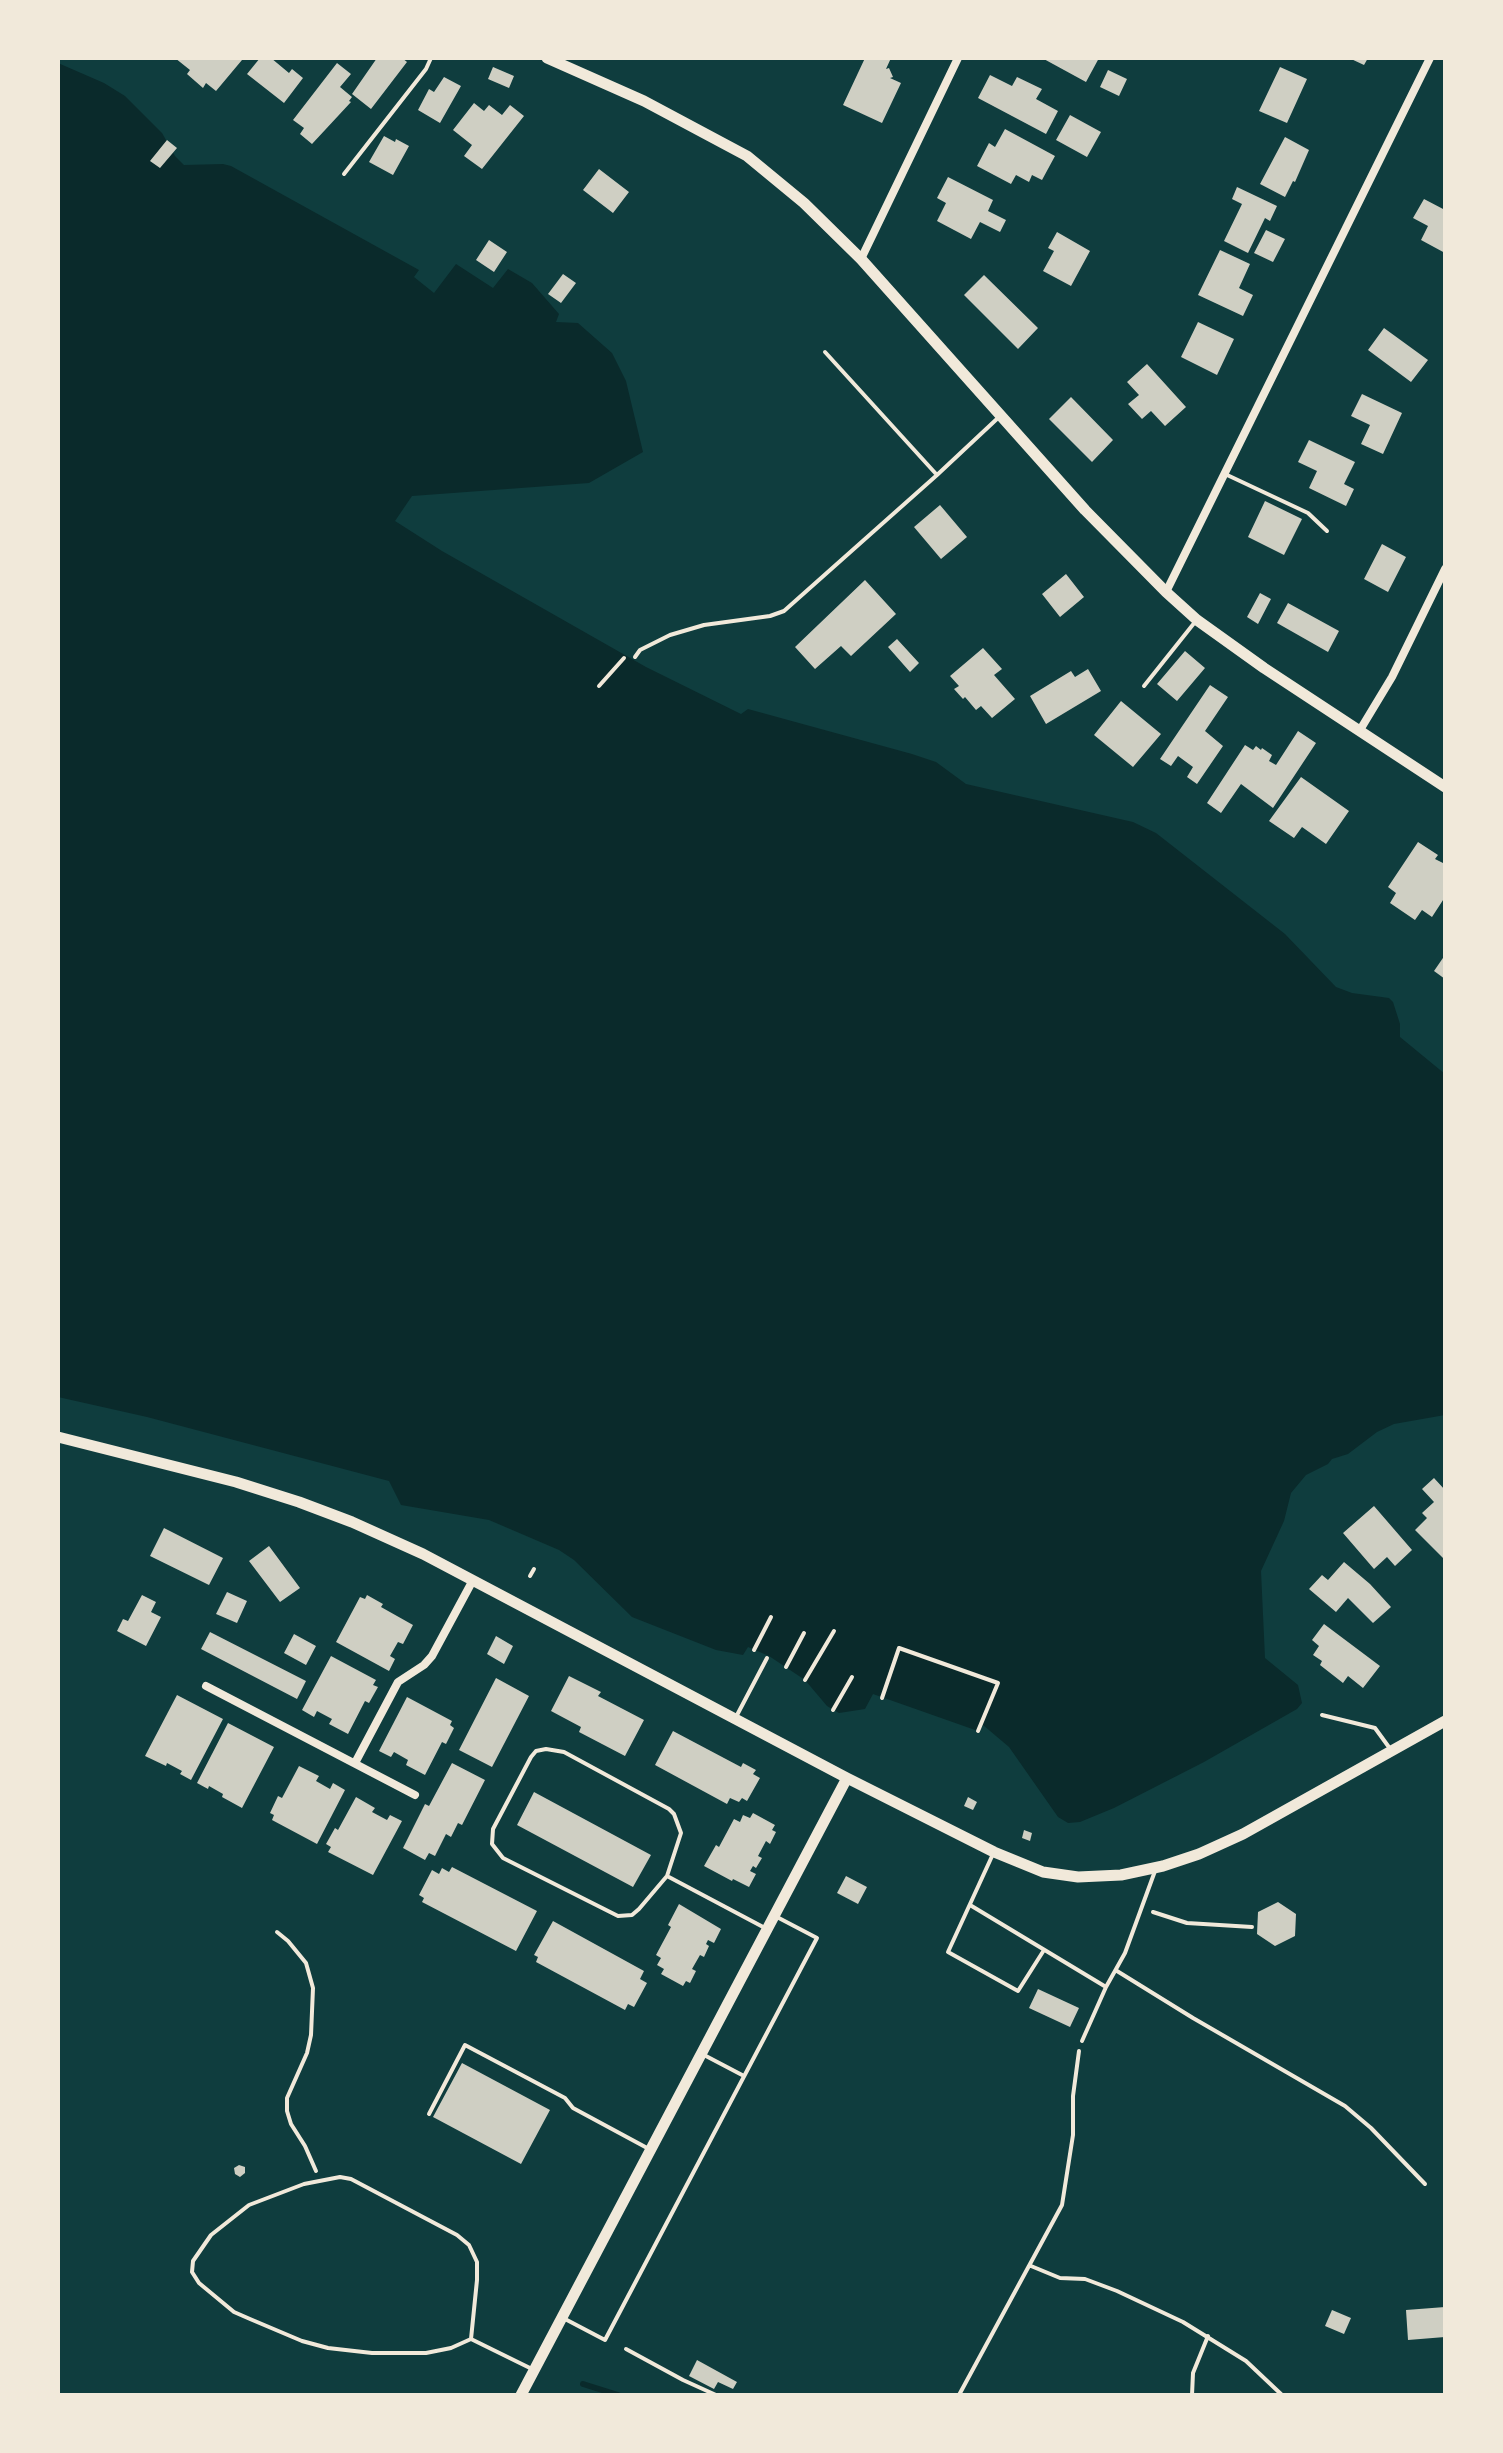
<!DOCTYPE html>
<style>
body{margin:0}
#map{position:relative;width:1503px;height:2453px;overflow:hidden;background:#0f3d3e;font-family:Inter,sans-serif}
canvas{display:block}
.frame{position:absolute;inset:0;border:60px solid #f1e9da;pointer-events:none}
</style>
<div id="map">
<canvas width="1503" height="2453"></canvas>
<div class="frame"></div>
</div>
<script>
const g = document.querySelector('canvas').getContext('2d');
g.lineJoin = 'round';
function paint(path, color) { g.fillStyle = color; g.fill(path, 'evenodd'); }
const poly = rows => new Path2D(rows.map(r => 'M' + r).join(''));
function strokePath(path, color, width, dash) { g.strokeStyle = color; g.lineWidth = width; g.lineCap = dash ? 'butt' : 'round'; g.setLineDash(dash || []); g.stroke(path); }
const water = poly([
 [58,63,104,83,125,96,162,133,175,156,184,165,223,164,231,166,419,270,414,277,434,293,456,264,493,288,508,269,532,283,559,314,556,322,578,323,612,353,626,381,643,452,589,483,412,496,395,521,442,551,646,667,741,714,748,709,912,754,936,762,966,784,1133,822,1156,833,1285,934,1336,987,1352,993,1389,998,1393,1002,1400,1024,1400,1037,1445,1074,1445,1415,1394,1424,1377,1432,1348,1454,1332,1459,1328,1464,1306,1475,1291,1493,1284,1521,1261,1571,1265,1658,1298,1685,1302,1703,1297,1709,1204,1762,1114,1808,1080,1822,1068,1823,1058,1817,1009,1747,983,1725,978,1731,873,1694,865,1709,839,1713,827,1706,805,1680,769,1656,748,1647,743,1655,716,1650,632,1617,574,1560,559,1550,489,1520,401,1505,389,1481,147,1417,58,1397]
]);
const stream = poly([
 [583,2384,618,2395]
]);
const building = poly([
 [175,58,240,58,242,60,216,91,206,83,203,88,187,74,190,70],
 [260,58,271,58,289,73,292,69,303,78,284,103,247,74],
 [377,58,402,58,407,62,371,109,352,94],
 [865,58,891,58,886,69,889,68,893,77,890,78,901,83,882,123,843,105],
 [1042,58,1099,58,1086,82],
 [1349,58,1368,58,1364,65],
 [337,63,351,74,340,87,352,97,349,101,351,102,312,144,300,134,304,128,293,120],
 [493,67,514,76,509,88,488,79],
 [1280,67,1307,79,1287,123,1259,111],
 [1108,70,1127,79,1119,96,1100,87],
 [990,75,1012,86,1017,77,1042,89,1036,99,1058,111,1046,134,978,98],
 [444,77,461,86,440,123,418,110,429,89,434,92],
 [474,103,484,111,489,105,502,115,510,105,524,116,482,169,464,156,472,145,453,130],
 [1070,115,1101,132,1087,157,1056,140],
 [1005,129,1055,156,1042,180,1032,175,1029,182,1016,175,1011,184,977,166,989,143,995,147],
 [384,136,395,142,396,139,409,146,393,175,369,162],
 [1285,137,1309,150,1295,182,1293,181,1285,197,1260,184],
 [167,140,177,148,160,168,150,161],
 [599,169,629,192,613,213,583,190],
 [948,177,993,200,988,211,1006,220,1000,232,980,222,971,239,937,221,946,203,937,198],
 [1237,187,1277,206,1270,221,1265,218,1248,253,1224,241,1242,204,1232,199],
 [1424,199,1445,210,1445,253,1421,240,1428,226,1413,218],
 [1266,230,1285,239,1273,262,1254,253],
 [1057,232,1090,251,1071,286,1043,271,1054,251,1048,248],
 [489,240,507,252,494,272,476,260],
 [1220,250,1250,264,1239,288,1253,295,1243,316,1198,295],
 [563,274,576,283,561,303,548,294],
 [984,275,1038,328,1018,349,964,295],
 [1198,322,1234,339,1217,375,1181,357],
 [1384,328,1428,360,1411,382,1368,350],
 [1147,364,1186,407,1165,426,1151,411,1142,419,1128,404,1139,395,1127,382],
 [1362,394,1402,413,1383,454,1361,444,1370,425,1351,416],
 [1071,397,1113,440,1092,462,1049,419],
 [1309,440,1355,462,1344,484,1354,489,1346,506,1309,488,1317,471,1298,462],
 [1265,501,1302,519,1284,555,1248,537],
 [940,505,967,537,941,559,914,527],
 [1382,544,1406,557,1388,592,1364,579],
 [1066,574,1084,597,1060,617,1042,594],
 [865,580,896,614,851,656,841,646,815,669,795,647],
 [1260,593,1271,599,1258,624,1247,617],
 [1288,603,1339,631,1328,652,1277,623],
 [897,639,919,663,910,672,888,647],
 [983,648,1002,669,994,675,1015,699,992,718,981,706,976,710,965,697,963,699,954,689,959,686,950,676],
 [1185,651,1205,668,1177,701,1157,684],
 [1088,669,1101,691,1046,724,1030,696,1071,671,1075,677],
 [1210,685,1228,697,1205,731,1223,746,1197,784,1187,777,1193,767,1178,756,1171,766,1160,759],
 [1121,701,1161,734,1133,767,1094,735],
 [1298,731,1316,743,1273,808,1241,784,1221,813,1207,803,1245,745,1253,750,1256,746,1261,750,1262,748,1272,755,1269,761,1276,765],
 [1301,777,1349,811,1326,844,1302,827,1294,838,1269,821],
 [1418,842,1438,855,1435,859,1445,864,1445,897,1432,917,1422,910,1415,920,1390,903,1396,893,1388,887],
 [1445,955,1445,979,1434,971],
 [1434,1478,1445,1490,1445,1560,1415,1530,1427,1518,1422,1513,1434,1502,1422,1489],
 [1374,1506,1412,1550,1395,1566,1387,1557,1374,1569,1343,1533],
 [164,1528,223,1558,209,1585,150,1556],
 [269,1546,300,1588,280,1602,249,1561],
 [1344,1562,1370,1584,1391,1607,1373,1623,1348,1598,1336,1612,1309,1589,1322,1575,1328,1580],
 [227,1592,247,1601,237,1623,216,1614],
 [142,1595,156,1602,151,1612,161,1617,146,1646,117,1631,123,1619,128,1621],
 [367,1595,383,1604,381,1607,413,1625,403,1644,398,1642,390,1656,395,1659,389,1671,336,1642,360,1597,365,1599],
 [1324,1624,1380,1666,1363,1688,1348,1676,1343,1683,1320,1665,1322,1661,1313,1655,1319,1646,1312,1640],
 [210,1632,306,1681,297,1699,201,1649],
 [294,1634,316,1646,306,1665,284,1653],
 [496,1636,513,1646,504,1664,487,1654],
 [331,1656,376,1680,373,1685,378,1687,369,1703,365,1701,348,1734,329,1724,332,1719,317,1711,314,1717,302,1710],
 [569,1676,601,1692,598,1696,644,1720,625,1756,579,1732,581,1727,551,1711],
 [496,1678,529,1696,492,1767,459,1750],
 [177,1695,223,1719,191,1780,180,1774,182,1771,167,1763,166,1766,145,1756],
 [407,1697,452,1721,450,1725,454,1728,446,1744,442,1742,425,1775,406,1765,408,1760,394,1752,391,1757,379,1751],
 [228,1723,274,1747,242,1808,222,1797,223,1794,209,1786,208,1789,197,1783],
 [673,1731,741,1767,743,1763,756,1770,753,1774,760,1778,747,1801,742,1798,739,1802,730,1798,727,1804,655,1765],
 [452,1763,485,1780,462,1825,458,1823,451,1837,446,1834,435,1856,429,1853,425,1860,403,1848,425,1804,429,1806],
 [299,1766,319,1776,316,1781,330,1789,333,1783,345,1790,317,1844,272,1820,274,1815,270,1813,278,1796,282,1798],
 [534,1792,651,1855,633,1887,517,1825],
 [356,1797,375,1808,372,1812,387,1820,390,1815,402,1821,373,1875,328,1852,331,1847,326,1844,335,1828,338,1830],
 [968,1797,977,1802,973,1810,964,1806],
 [753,1813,775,1825,772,1830,776,1832,770,1844,766,1841,758,1856,762,1858,756,1868,753,1866,750,1871,756,1874,749,1887,733,1879,732,1881,704,1866,716,1845,719,1847,734,1819,740,1822,743,1815,750,1818],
 [1024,1830,1032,1833,1030,1841,1022,1838],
 [452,1867,537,1911,516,1951,422,1902,424,1898,419,1895,432,1870,439,1874,442,1868,449,1872],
 [846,1876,867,1887,858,1904,837,1893],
 [1278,1902,1296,1914,1295,1936,1275,1946,1257,1934,1258,1912],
 [679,1904,721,1929,714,1943,708,1940,706,1944,709,1946,704,1957,700,1955,692,1969,696,1971,690,1983,686,1981,683,1986,661,1974,664,1969,657,1965,661,1958,656,1955,671,1927,668,1925],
 [553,1921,644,1971,640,1979,647,1983,634,2007,628,2004,625,2010,536,1962,538,1957,534,1955],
 [1038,1989,1079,2008,1070,2027,1029,2008],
 [462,2063,550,2110,521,2164,433,2117],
 [239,2165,245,2167,245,2173,240,2177,235,2174,234,2168],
 [1445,2307,1445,2337,1408,2340,1406,2310],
 [1332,2310,1351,2318,1344,2334,1325,2326],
 [697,2360,737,2382,733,2389,718,2382,714,2389,689,2376]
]);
const path = poly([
 [599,686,624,658],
 [530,1576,534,1569],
 [754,1650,771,1617],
 [786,1667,804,1633],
 [805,1680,834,1631],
 [882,1698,899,1648,998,1683,978,1731],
 [833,1710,852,1677],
 [1153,1912,1187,1923,1252,1927],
 [277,1932,288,1941,306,1963,313,1988,311,2035,307,2053,287,2098,287,2111,291,2124,305,2146,316,2171],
 [1031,2266,1060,2278,1085,2279,1117,2291,1183,2322,1246,2361,1282,2395],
 [626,2349,683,2380,716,2395],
 [959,2395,1062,2205,1073,2135,1073,2096,1079,2051],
 [1192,2395,1193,2373,1208,2336]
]);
const service = poly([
 [344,174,426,69,431,58],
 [825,352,937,475,999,417],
 [1225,474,1308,513,1327,531],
 [635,657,640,650,670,635,704,625,770,616,784,611,937,475],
 [1144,686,1195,622],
 [1322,1715,1375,1728,1391,1750],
 [736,1717,767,1658],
 [993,1854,948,1952,1018,1991,1044,1950],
 [667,1876,639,1909,632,1915,618,1916,503,1858,492,1844,493,1829,531,1757,536,1751,546,1749,564,1752,669,1809,674,1814,681,1833,667,1876,765,1928],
 [970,1905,1106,1987,1125,1953,1155,1871],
 [1117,1971,1193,2018,1345,2106,1371,2128,1425,2184],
 [1082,2041,1106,1987],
 [704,2055,744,2076],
 [429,2114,465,2045,565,2098,573,2108,649,2149],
 [340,2177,351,2179,457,2235,469,2245,477,2262,477,2280,471,2339,451,2348,426,2353,372,2353,328,2348,302,2341,250,2319,234,2312,199,2283,192,2272,193,2261,211,2235,249,2205,304,2184,340,2177],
 [565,2319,605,2340,817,1938,775,1916],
 [471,2339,534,2370]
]);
const minor = poly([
 [861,259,958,58],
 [1166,592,1430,58],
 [1360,730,1392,677,1445,569],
 [206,1686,415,1795],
 [355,1763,398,1682,424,1665,432,1656,473,1580]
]);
const tertiary = poly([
 [547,58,644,101,747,156,804,203,861,259,1085,510,1166,592,1197,620,1264,668,1445,787],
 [58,1437,236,1482,299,1502,352,1522,423,1554,847,1778,994,1852,1043,1872,1078,1877,1121,1875,1163,1866,1199,1854,1243,1834,1445,1721],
 [521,2395,847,1778]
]);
paint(water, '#0a2a2b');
strokePath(stream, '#0a2a2b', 6);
paint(building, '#cfcfc3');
strokePath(path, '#f1e9da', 4);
strokePath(service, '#f1e9da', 4);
strokePath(minor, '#f1e9da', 8);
strokePath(tertiary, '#f1e9da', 11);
</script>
